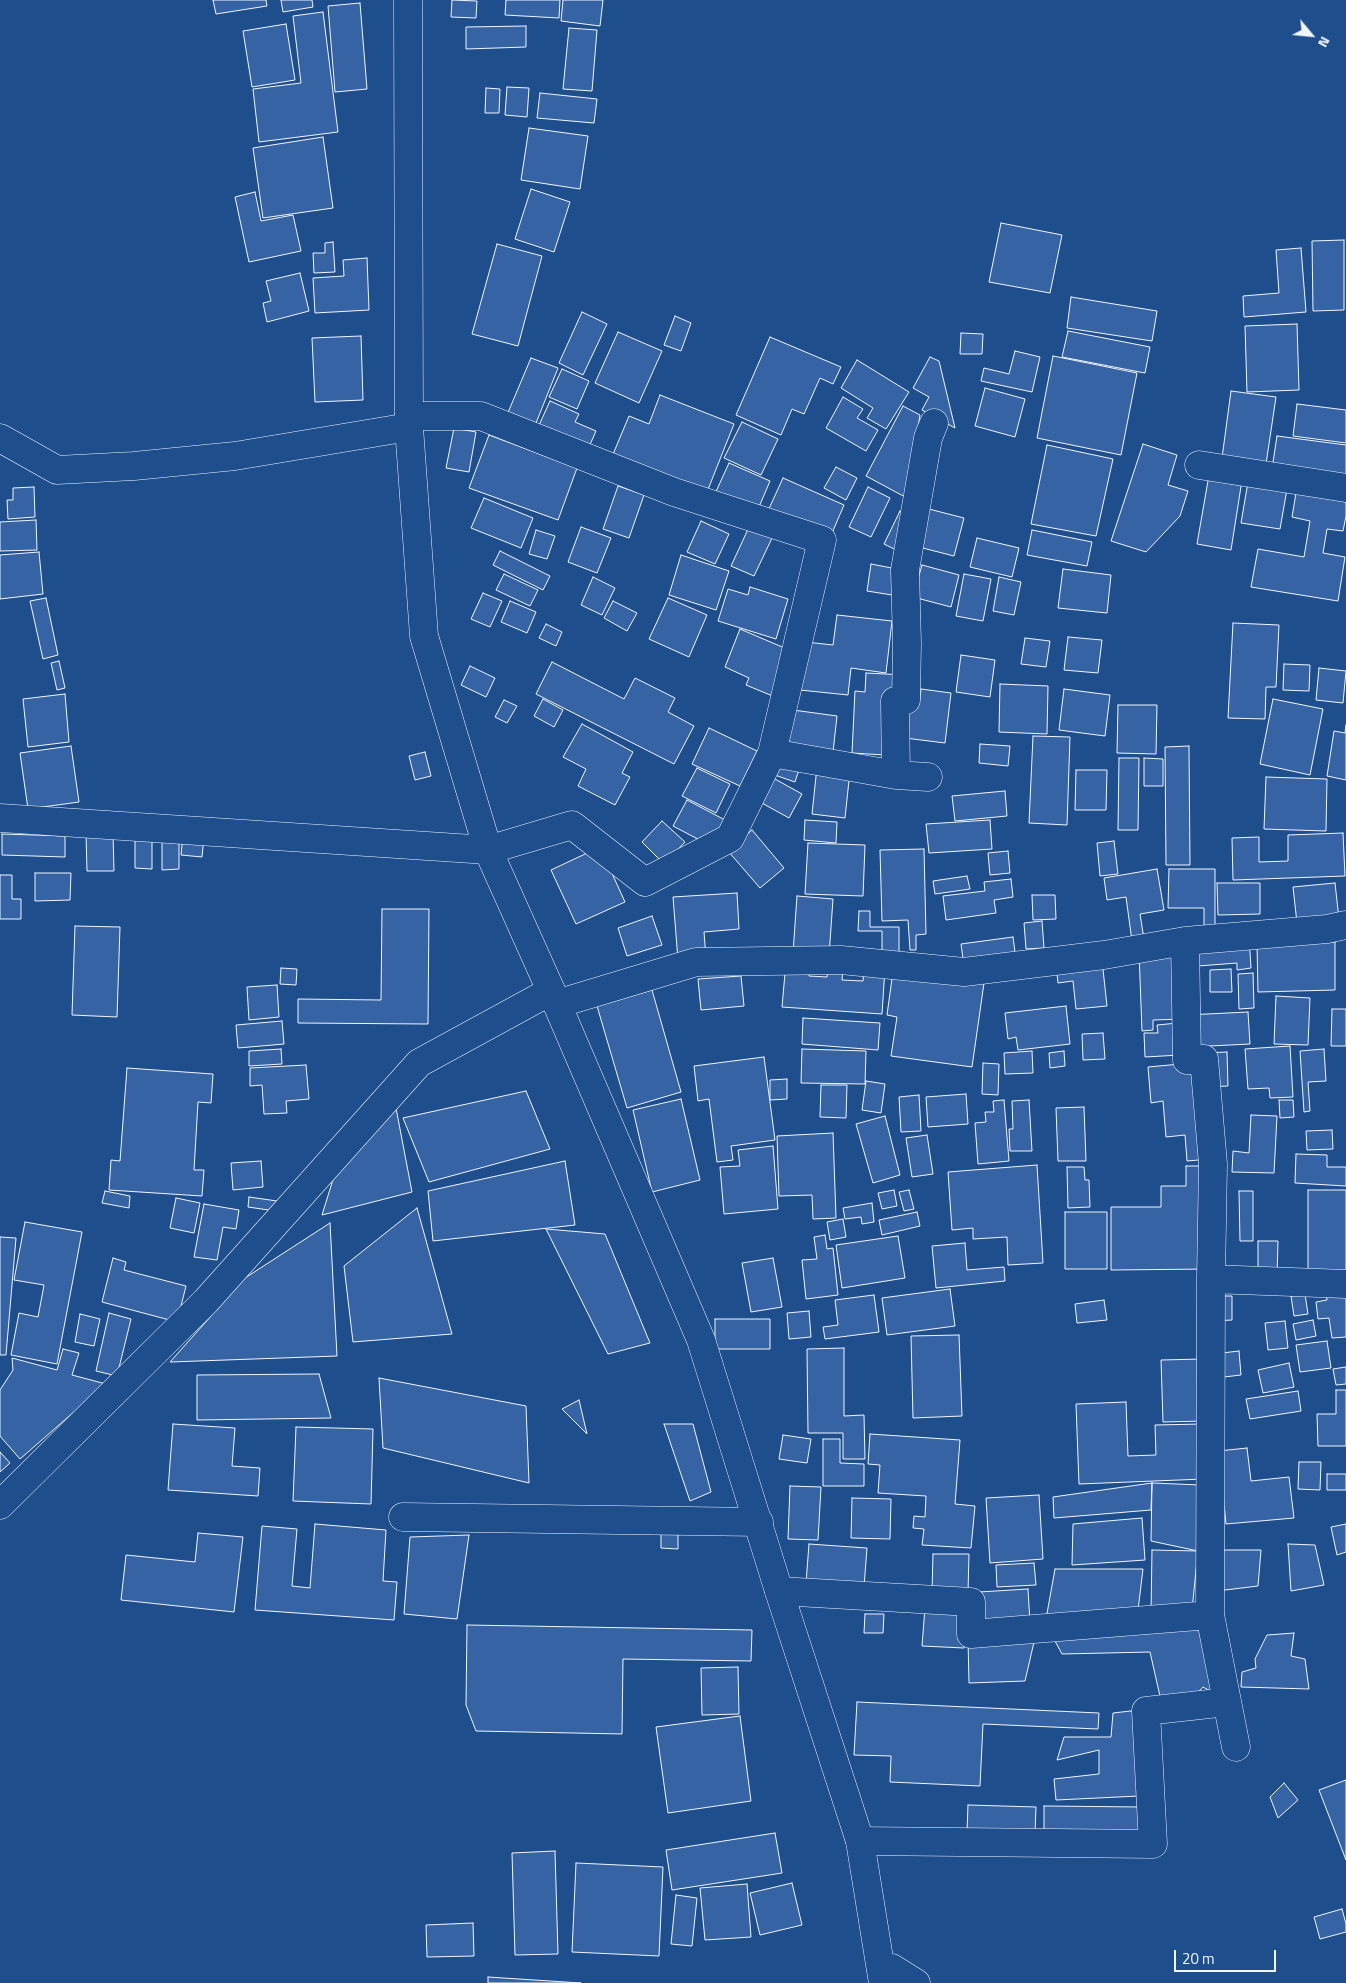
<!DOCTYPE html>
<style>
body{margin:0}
#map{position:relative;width:1346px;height:1983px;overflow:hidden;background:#1f4e8c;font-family:"Titillium Web",sans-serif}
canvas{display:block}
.north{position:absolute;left:1286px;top:10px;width:50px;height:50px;-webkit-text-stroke:4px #1f4e8c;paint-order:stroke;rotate:118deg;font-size:14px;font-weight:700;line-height:20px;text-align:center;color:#f2f6ff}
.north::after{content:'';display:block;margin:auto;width:18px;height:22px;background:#f2f6ff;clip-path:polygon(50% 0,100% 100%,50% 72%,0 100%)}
.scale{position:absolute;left:1174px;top:1950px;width:102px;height:22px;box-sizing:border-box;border:2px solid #f2f6ff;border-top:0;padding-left:6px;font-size:15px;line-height:18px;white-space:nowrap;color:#f2f6ff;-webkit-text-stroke:4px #1f4e8c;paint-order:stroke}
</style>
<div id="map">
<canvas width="1346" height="1983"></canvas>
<div class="north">N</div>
<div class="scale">20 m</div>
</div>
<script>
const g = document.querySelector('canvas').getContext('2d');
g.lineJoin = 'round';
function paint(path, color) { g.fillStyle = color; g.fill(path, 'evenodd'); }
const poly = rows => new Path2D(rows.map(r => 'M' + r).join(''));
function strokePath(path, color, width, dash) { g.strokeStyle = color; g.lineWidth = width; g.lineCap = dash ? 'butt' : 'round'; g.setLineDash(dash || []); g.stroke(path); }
const building = poly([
 [213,0,266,0,267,6,216,14,213,0],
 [281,0,312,0,313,7,283,12,281,0],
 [452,0,477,1,476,18,451,17,452,0],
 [506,0,560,0,559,18,505,15,506,0],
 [563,0,603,0,600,26,561,21,563,0],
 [360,3,367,89,335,92,328,6,360,3],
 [323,12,338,132,259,142,253,89,301,83,293,16,323,12],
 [286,24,295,80,252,87,243,31,286,24],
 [526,26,526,47,466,49,466,27,526,26],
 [569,28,597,30,592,91,563,89,569,28],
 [507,87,529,88,527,117,505,115,507,87],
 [486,88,500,89,499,113,485,113,486,88],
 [540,93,597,99,594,123,537,118,540,93],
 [529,128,588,136,580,189,521,180,529,128],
 [323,137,333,208,263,218,253,148,323,137],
 [531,189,570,202,554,252,515,239,531,189],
 [255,192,261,221,293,215,301,251,249,262,235,197,255,192],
 [1001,223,1062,235,1050,293,989,282,1001,223],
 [1344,240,1344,310,1313,311,1312,241,1344,240],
 [333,242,335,272,314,273,313,253,325,253,325,243,333,242],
 [497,244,542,256,518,346,472,334,497,244],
 [1301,248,1306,312,1244,317,1243,296,1279,293,1276,250,1301,248],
 [367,258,369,310,315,313,313,278,344,276,343,260,367,258],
 [300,273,309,311,267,322,263,303,271,301,266,281,300,273],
 [1071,297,1157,311,1152,341,1067,328,1071,297],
 [582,312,607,324,583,375,559,363,582,312],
 [675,316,691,323,681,351,664,345,675,316],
 [1297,324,1299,390,1247,392,1245,326,1297,324],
 [1068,331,1150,347,1145,373,1062,357,1068,331],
 [618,332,662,351,639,403,595,383,618,332],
 [961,333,983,334,982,354,960,354,961,333],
 [361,336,363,400,315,402,312,338,361,336],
 [770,337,841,367,833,384,820,378,804,414,792,409,781,435,736,415,770,337],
 [1015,351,1040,357,1032,392,981,381,984,368,1009,374,1015,351],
 [1053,356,1137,373,1121,455,1037,438,1053,356],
 [930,357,939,361,955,428,922,410,929,397,913,388,930,357],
 [531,358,558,368,532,433,504,422,531,358],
 [857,360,909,392,886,429,867,418,873,408,841,388,857,360],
 [562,369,589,381,577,409,549,397,562,369],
 [985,388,1025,399,1015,437,975,426,985,388],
 [1231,391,1276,397,1266,464,1222,458,1231,391],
 [660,395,734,424,705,497,611,459,629,416,649,424,660,395],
 [843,397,863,409,857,418,878,430,866,451,826,428,843,397],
 [550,401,579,414,575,422,596,431,585,456,535,434,550,401],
 [1297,404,1346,410,1346,443,1293,436,1297,404],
 [903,406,920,415,907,498,866,476,903,406],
 [742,422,778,439,761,475,724,458,742,422],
 [454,428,476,432,469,472,446,468,454,428],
 [489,435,577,468,558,520,469,488,489,435],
 [1277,436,1346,445,1346,479,1272,469,1277,436],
 [1143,444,1177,455,1168,485,1188,491,1180,516,1146,552,1111,541,1143,444],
 [1047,445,1113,459,1096,536,1031,524,1047,445],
 [729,463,770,481,756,514,714,496,729,463],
 [836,467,857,478,846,500,824,488,836,467],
 [1209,475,1242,480,1231,550,1197,544,1209,475],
 [783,478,844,505,829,540,767,513,783,478],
 [1248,482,1287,489,1280,529,1241,523,1248,482],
 [618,486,644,495,629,538,603,529,618,486],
 [34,487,35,517,8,519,7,500,13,500,13,488,34,487],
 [868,487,890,498,871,537,849,527,868,487],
 [1297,487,1346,495,1346,516,1343,531,1327,529,1323,553,1345,557,1338,601,1251,587,1258,549,1304,557,1310,521,1292,517,1297,487],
 [484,498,533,518,521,548,471,528,484,498],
 [921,507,964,518,954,556,911,545,921,507],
 [900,511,912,516,896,550,884,544,900,511],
 [36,520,37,550,0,551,0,522,36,520],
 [701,521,729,534,715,564,687,552,701,521],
 [750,525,773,536,754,576,731,566,750,525],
 [581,527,611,538,597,573,568,562,581,527],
 [536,530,555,536,547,559,529,554,536,530],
 [1032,530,1092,542,1087,566,1027,555,1032,530],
 [977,538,1019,548,1012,577,970,567,977,538],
 [500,551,550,576,543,590,493,565,500,551],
 [39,552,43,594,0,599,0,555,39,552],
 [681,555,729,571,716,610,669,595,681,555],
 [871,564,897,569,892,595,867,591,871,564],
 [922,565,959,575,951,607,913,597,922,565],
 [1063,569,1111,575,1107,613,1058,608,1063,569],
 [504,574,538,590,530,606,496,590,504,574],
 [964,574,991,579,983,621,956,616,964,574],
 [593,577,615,588,602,615,581,605,593,577],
 [999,577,1021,582,1014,615,993,611,999,577],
 [750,587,788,599,776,639,718,621,728,589,748,595,750,587],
 [483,593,502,601,490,627,471,619,483,593],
 [46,598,58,655,43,659,30,601,46,598],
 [668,598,707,615,689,657,649,639,668,598],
 [510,601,536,612,527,633,501,622,510,601],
 [613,601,637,613,627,631,604,618,613,601],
 [837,615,892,621,886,673,851,668,848,695,800,690,806,642,833,645,837,615],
 [1233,623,1279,625,1276,687,1266,687,1265,719,1228,718,1233,623],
 [546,624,562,632,556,646,539,638,546,624],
 [740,629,794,652,775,697,746,685,749,678,725,667,740,629],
 [1068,637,1102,640,1098,673,1064,670,1068,637],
 [1025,638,1050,641,1046,667,1021,664,1025,638],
 [961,655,995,660,990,697,956,692,961,655],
 [59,661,65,688,57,690,51,663,59,661],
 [552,662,624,699,635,678,675,698,668,712,694,726,674,764,536,694,552,662],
 [1284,664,1310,665,1309,691,1283,690,1284,664],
 [470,666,495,678,486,697,461,685,470,666],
 [1319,668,1346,671,1343,703,1316,700,1319,668],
 [866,673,904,675,885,755,852,753,855,691,865,692,866,673],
 [1000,684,1048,686,1047,734,999,732,1000,684],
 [921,689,951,693,945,743,897,737,901,703,919,705,921,689],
 [1064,689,1110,695,1105,736,1059,730,1064,689],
 [65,694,69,742,28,747,23,699,65,694],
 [543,699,563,710,554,727,534,716,543,699],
 [1273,699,1323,709,1310,775,1260,764,1273,699],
 [504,700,517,706,507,723,495,717,504,700],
 [1118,705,1157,705,1156,754,1117,753,1118,705],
 [793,710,837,716,833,752,788,746,793,710],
 [582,724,633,752,622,773,630,777,615,805,578,786,586,769,563,757,582,724],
 [1346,725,1346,780,1327,776,1334,731,1345,733,1346,725],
 [709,728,757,751,740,786,692,764,709,728],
 [1033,736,1070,737,1067,825,1029,823,1033,736],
 [980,744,1010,746,1008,766,979,763,980,744],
 [71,746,79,802,28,809,20,753,71,746],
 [1189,746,1190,865,1166,865,1165,747,1189,746],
 [425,752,431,776,415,780,409,756,425,752],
 [775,755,801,763,795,782,769,773,775,755],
 [1119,758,1139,758,1138,830,1118,830,1119,758],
 [1144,758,1163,759,1163,786,1144,786,1144,758],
 [817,767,850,771,845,818,812,814,817,767],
 [697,768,730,784,716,813,682,796,697,768],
 [1076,770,1107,770,1106,810,1075,810,1076,770],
 [764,773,802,794,789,818,751,797,764,773],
 [1266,777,1327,779,1326,831,1264,829,1266,777],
 [1005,791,1007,816,955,821,952,796,1005,791],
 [687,800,725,820,711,846,673,826,687,800],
 [805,820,837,822,836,843,804,840,805,820],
 [990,820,992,849,929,853,926,824,990,820],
 [662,821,685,842,664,864,642,842,662,821],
 [752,830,784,868,760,888,728,851,752,830],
 [1343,833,1345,876,1233,880,1232,838,1259,837,1259,862,1288,861,1288,835,1343,833],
 [2,834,65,836,65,857,2,855,2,834],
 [86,834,113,834,114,871,87,871,86,834],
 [183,835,204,837,202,857,181,855,183,835],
 [135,837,152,837,152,869,135,868,135,837],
 [162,838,179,838,179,869,162,870,162,838],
 [1114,841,1118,874,1100,876,1097,843,1114,841],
 [808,843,865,845,863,896,805,894,808,843],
 [600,847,625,902,576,924,551,870,600,847],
 [924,849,926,934,916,935,916,950,910,950,908,920,882,921,880,850,924,849],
 [1008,851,1010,873,990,875,988,853,1008,851],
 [1157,869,1164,910,1140,914,1144,939,1132,941,1126,897,1107,900,1104,878,1157,869],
 [1169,869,1215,869,1215,935,1204,934,1204,908,1168,908,1169,869],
 [35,873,71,873,70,900,35,901,35,873],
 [0,875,12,875,12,899,21,899,21,919,0,919,0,875],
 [967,876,970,889,935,894,933,881,967,876],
 [1011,879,1013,897,994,900,996,913,946,920,943,896,985,891,984,882,1011,879],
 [1217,883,1260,883,1260,914,1218,915,1217,883],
 [1335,883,1339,919,1297,923,1293,887,1335,883],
 [737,893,739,929,704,932,706,958,678,960,673,897,737,893],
 [1032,895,1055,895,1056,919,1033,920,1032,895],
 [797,896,833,899,829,956,793,953,797,896],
 [382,909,429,909,428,1024,298,1023,298,999,381,1000,382,909],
 [859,911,870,911,870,927,899,927,899,954,882,953,882,931,858,931,859,911],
 [652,916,662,945,627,956,618,928,652,916],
 [1042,921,1044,948,1026,949,1024,923,1042,921],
 [75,926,120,927,117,1017,72,1015,75,926],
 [1013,937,1016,959,964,966,961,944,1013,937],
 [1249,937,1251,968,1237,970,1237,963,1198,966,1196,942,1249,937],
 [1335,942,1335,990,1258,992,1257,944,1335,942],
 [1181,950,1184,1019,1153,1020,1153,1030,1142,1031,1139,952,1181,950],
 [1102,960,1107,1006,1076,1009,1073,981,1058,983,1056,965,1102,960],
 [786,962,810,963,809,976,827,977,828,968,843,970,842,980,863,981,864,966,885,968,882,1014,782,1007,786,962],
 [281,968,297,969,296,985,280,984,281,968],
 [1231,969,1232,992,1210,992,1210,970,1231,969],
 [893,971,984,983,972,1067,891,1056,897,1017,887,1015,893,971],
 [1253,973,1254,1008,1239,1009,1238,974,1253,973],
 [741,976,744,1006,701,1010,698,979,741,976],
 [277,985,279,1017,249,1020,247,987,277,985],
 [652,990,681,1092,627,1108,597,1006,652,990],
 [1276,996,1310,998,1308,1045,1274,1044,1276,996],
 [1066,1006,1070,1044,1018,1050,1016,1037,1008,1039,1005,1013,1066,1006],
 [1332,1009,1346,1009,1346,1046,1331,1046,1332,1009],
 [1248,1012,1250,1044,1189,1047,1187,1015,1248,1012],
 [803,1018,880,1023,878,1050,802,1044,803,1018],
 [282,1021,284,1044,238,1048,236,1025,282,1021],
 [1178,1023,1180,1055,1145,1057,1144,1033,1158,1033,1157,1025,1178,1023],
 [1103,1033,1105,1059,1083,1060,1082,1034,1103,1033],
 [1290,1046,1293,1097,1270,1098,1269,1088,1248,1089,1245,1049,1290,1046],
 [281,1049,282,1064,249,1066,249,1051,281,1049],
 [802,1049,866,1051,865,1084,801,1083,802,1049],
 [1324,1049,1326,1081,1308,1082,1310,1111,1304,1112,1300,1051,1324,1049],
 [1032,1051,1033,1073,1005,1074,1004,1053,1032,1051],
 [1064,1051,1065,1066,1050,1068,1049,1053,1064,1051],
 [1227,1052,1228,1086,1206,1087,1205,1053,1227,1052],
 [764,1057,775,1140,731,1146,733,1160,717,1162,709,1099,698,1101,694,1066,764,1057],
 [1203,1062,1210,1159,1187,1161,1185,1135,1166,1137,1163,1101,1151,1103,1148,1067,1203,1062],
 [983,1063,999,1064,998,1095,982,1094,983,1063],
 [306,1065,309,1099,286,1101,287,1113,264,1114,262,1085,250,1086,250,1068,306,1065],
 [127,1068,213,1074,211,1103,198,1102,194,1170,204,1170,202,1196,109,1190,111,1160,120,1161,127,1068],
 [787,1079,787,1099,770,1100,770,1080,787,1079],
 [866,1081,885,1084,881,1113,862,1110,866,1081],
 [821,1085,847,1085,846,1118,820,1117,821,1085],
 [526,1091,550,1149,429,1182,403,1118,526,1091],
 [966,1094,968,1124,928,1127,926,1097,966,1094],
 [919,1095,921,1131,901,1132,899,1097,919,1095],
 [681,1099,700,1180,652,1192,633,1110,681,1099],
 [1004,1100,1009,1161,978,1164,975,1123,986,1122,985,1112,994,1112,993,1101,1004,1100],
 [1029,1100,1032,1151,1010,1151,1009,1129,1013,1129,1012,1101,1029,1100],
 [1279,1100,1293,1100,1294,1117,1280,1118,1279,1100],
 [1084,1107,1086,1161,1058,1161,1056,1108,1084,1107],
 [396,1108,412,1192,322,1215,336,1170,396,1108],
 [1251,1115,1277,1116,1274,1173,1232,1172,1233,1151,1249,1153,1251,1115],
 [885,1116,900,1175,873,1183,856,1124,885,1116],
 [1332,1130,1333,1149,1307,1150,1306,1131,1332,1130],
 [833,1133,836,1218,813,1219,812,1195,779,1196,777,1136,833,1133],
 [927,1135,933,1174,912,1177,906,1138,927,1135],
 [773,1146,778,1209,724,1214,720,1167,740,1166,738,1150,773,1146],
 [1296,1154,1327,1155,1327,1167,1346,1167,1346,1186,1295,1183,1296,1154],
 [261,1161,263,1187,233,1190,231,1163,261,1161],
 [565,1161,575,1225,433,1241,428,1191,565,1161],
 [1037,1165,1043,1263,1008,1265,1007,1237,973,1239,973,1228,952,1230,948,1172,1037,1165],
 [1186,1166,1209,1166,1209,1269,1111,1270,1111,1207,1161,1207,1161,1186,1186,1186,1186,1166],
 [1067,1167,1084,1167,1085,1180,1089,1180,1090,1207,1068,1208,1067,1167],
 [894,1190,897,1206,882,1209,878,1193,894,1190],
 [909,1190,914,1209,904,1211,899,1192,909,1190],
 [1308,1190,1346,1190,1346,1280,1308,1280,1308,1190],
 [105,1191,130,1196,129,1208,102,1203,105,1191],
 [1239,1191,1253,1191,1253,1241,1240,1241,1239,1191],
 [249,1197,284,1202,282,1212,248,1207,249,1197],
 [176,1198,200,1203,194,1233,170,1228,176,1198],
 [872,1203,874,1222,862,1224,861,1217,845,1219,843,1208,872,1203],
 [204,1204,239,1210,236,1229,223,1227,217,1260,194,1257,204,1204],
 [417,1208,452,1334,353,1342,344,1266,417,1208],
 [917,1212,920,1226,882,1235,879,1220,917,1212],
 [1065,1212,1107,1212,1107,1269,1065,1269,1065,1212],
 [843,1219,846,1237,830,1240,827,1222,843,1219],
 [25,1222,82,1232,57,1364,11,1355,19,1313,38,1317,44,1285,14,1280,25,1222],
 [330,1223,337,1356,170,1362,245,1278,330,1223],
 [546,1229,605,1234,650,1343,608,1354,546,1229],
 [825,1235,827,1249,833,1248,838,1295,806,1299,802,1260,817,1259,814,1237,825,1235],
 [898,1236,905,1278,842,1288,836,1245,898,1236],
 [0,1237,16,1238,6,1355,0,1355,0,1237],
 [1258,1241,1278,1241,1277,1278,1258,1278,1258,1241],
 [965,1243,967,1270,1004,1267,1005,1281,936,1288,932,1246,965,1243],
 [113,1258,126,1262,124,1270,186,1286,177,1322,102,1302,113,1258],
 [773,1258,782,1307,751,1312,742,1263,773,1258],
 [950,1289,955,1326,887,1335,882,1298,950,1289],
 [1346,1290,1346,1337,1332,1338,1329,1318,1318,1319,1316,1302,1327,1300,1326,1292,1346,1290],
 [1305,1294,1308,1314,1294,1316,1291,1296,1305,1294],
 [874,1295,879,1332,825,1339,823,1327,838,1325,835,1300,874,1295],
 [1213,1296,1232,1296,1232,1320,1213,1321,1213,1296],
 [1104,1300,1107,1320,1077,1323,1075,1304,1104,1300],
 [809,1311,811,1337,789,1339,787,1313,809,1311],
 [109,1313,131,1319,117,1376,96,1371,109,1313],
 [80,1314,100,1319,94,1346,75,1342,80,1314],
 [715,1319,770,1319,770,1349,715,1349,715,1319],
 [1313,1320,1316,1336,1296,1340,1293,1324,1313,1320],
 [1285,1321,1288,1348,1268,1350,1265,1323,1285,1321],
 [959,1335,962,1416,913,1418,911,1336,959,1335],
 [1327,1341,1331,1368,1300,1372,1296,1345,1327,1341],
 [844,1348,844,1416,864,1415,865,1459,843,1459,843,1433,808,1433,807,1349,844,1348],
 [63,1349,79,1353,72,1375,106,1384,20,1459,0,1436,0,1390,13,1370,12,1358,57,1370,63,1349],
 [1239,1351,1241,1375,1224,1377,1222,1353,1239,1351],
 [1203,1359,1204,1421,1163,1422,1161,1360,1203,1359],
 [1289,1363,1294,1387,1263,1393,1258,1370,1289,1363],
 [1346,1367,1346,1384,1336,1385,1333,1369,1346,1367],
 [319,1374,331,1418,197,1420,197,1375,319,1374],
 [379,1378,526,1406,529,1483,383,1448,379,1378],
 [1336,1390,1346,1390,1346,1446,1318,1446,1317,1414,1336,1414,1336,1390],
 [1298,1391,1301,1411,1250,1419,1246,1399,1298,1391],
 [579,1400,587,1434,562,1409,579,1400],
 [1126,1402,1128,1456,1156,1455,1155,1425,1201,1424,1204,1479,1079,1484,1076,1404,1126,1402],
 [173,1424,235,1428,232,1466,260,1468,258,1496,168,1490,173,1424],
 [664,1424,693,1424,711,1492,690,1501,664,1424],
 [296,1427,373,1429,371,1504,293,1501,296,1427],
 [870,1434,960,1440,955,1504,975,1506,971,1548,922,1545,924,1529,913,1528,914,1516,925,1517,926,1496,878,1493,880,1465,868,1464,870,1434],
 [783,1435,811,1439,807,1463,779,1459,783,1435],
 [823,1439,840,1439,840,1463,864,1464,864,1486,823,1486,823,1439],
 [1247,1448,1251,1481,1289,1477,1294,1518,1226,1524,1219,1451,1247,1448],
 [0,1452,10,1463,0,1472,0,1452],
 [1299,1462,1321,1462,1320,1490,1298,1489,1299,1462],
 [1327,1474,1346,1474,1346,1490,1327,1490,1327,1474],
 [1152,1483,1201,1485,1198,1551,1151,1541,1152,1483],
 [1152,1483,1151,1510,1054,1518,1053,1497,1152,1483],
 [790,1486,821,1487,818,1540,788,1539,790,1486],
 [1039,1495,1043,1559,990,1563,986,1498,1039,1495],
 [852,1498,891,1499,890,1539,851,1538,852,1498],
 [1142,1518,1145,1560,1072,1565,1073,1524,1142,1518],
 [315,1524,386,1530,383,1581,397,1582,394,1620,255,1610,262,1526,297,1529,292,1586,310,1588,315,1524],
 [1346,1524,1346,1552,1337,1555,1331,1527,1346,1524],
 [661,1530,678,1530,678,1549,661,1548,661,1530],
 [198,1533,243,1537,234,1612,121,1600,126,1555,195,1562,198,1533],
 [469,1535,457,1619,404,1614,410,1537,469,1535],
 [809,1544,867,1548,864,1587,806,1583,809,1544],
 [1288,1544,1315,1545,1324,1585,1291,1591,1288,1544],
 [1152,1550,1198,1551,1192,1610,1151,1614,1152,1550],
 [1224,1550,1261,1550,1258,1586,1217,1591,1224,1550],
 [933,1554,969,1554,968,1593,932,1592,933,1554],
 [1034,1563,1036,1585,997,1587,996,1565,1034,1563],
 [1055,1569,1143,1569,1138,1610,1046,1619,1055,1569],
 [1028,1589,1030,1623,981,1626,979,1592,1028,1589],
 [925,1608,966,1610,964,1648,922,1646,925,1608],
 [865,1614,884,1614,883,1633,864,1633,865,1614],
 [1206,1622,1217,1695,1203,1687,1191,1700,1162,1705,1150,1652,1062,1654,1055,1641,1034,1642,1025,1681,969,1683,968,1640,1206,1622],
 [467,1625,752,1630,751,1661,623,1659,622,1734,476,1731,466,1705,467,1625],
 [1294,1633,1291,1656,1305,1659,1309,1689,1241,1687,1242,1672,1256,1668,1255,1659,1267,1635,1294,1633],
 [738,1667,739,1714,702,1715,701,1668,738,1667],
 [857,1702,1099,1713,1098,1729,983,1724,980,1786,890,1782,891,1756,854,1755,857,1702],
 [1139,1710,1139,1796,1056,1800,1054,1779,1099,1774,1099,1750,1057,1760,1064,1737,1111,1737,1113,1713,1139,1710],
 [740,1716,751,1801,668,1813,656,1727,740,1716],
 [1346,1780,1346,1860,1319,1790,1346,1780],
 [1284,1783,1298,1800,1278,1818,1270,1797,1284,1783],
 [968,1805,1036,1807,1035,1834,967,1832,968,1805],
 [1044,1806,1141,1807,1140,1833,1044,1832,1044,1806],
 [775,1833,782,1873,672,1890,666,1850,775,1833],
 [555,1851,558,1954,515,1955,512,1853,555,1851],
 [576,1863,663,1867,659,1956,572,1952,576,1863],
 [792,1883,802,1925,760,1935,750,1893,792,1883],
 [747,1884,751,1937,705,1940,700,1888,747,1884],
 [676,1895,697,1898,692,1946,671,1944,676,1895],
 [1342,1909,1346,1924,1346,1932,1320,1939,1314,1917,1342,1909],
 [473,1923,474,1956,427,1957,426,1925,473,1923],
 [488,1977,581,1983,488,1983,488,1977]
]);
const minor = poly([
 [409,416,481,416,674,492,822,540,772,753,896,775,928,777],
 [0,438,57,470,134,466,235,456,409,427],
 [1199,465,1346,488],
 [896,775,895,701,906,700,907,643,905,570,928,438,934,423],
 [0,818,488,850,572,825,645,882,730,838,772,753],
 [1185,941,1187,1060,1204,1059,1213,1164,1211,1279,1210,1615,1236,1747],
 [557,1004,696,962,841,960,964,972,1104,955,1185,941,1327,929,1346,925],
 [1211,1279,1346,1284],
 [0,1505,206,1301,419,1063,551,991],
 [403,1517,759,1522],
 [779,1591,971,1602,971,1634,1210,1615],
 [860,1841,1153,1844,1146,1711,1227,1702],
 [892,1968,916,1983]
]);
const secondary = poly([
 [408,0,409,427,424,636,488,850,557,1004,701,1340,779,1591,860,1841,883,1983]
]);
paint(building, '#3563a3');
strokePath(building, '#f2f6ff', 1);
strokePath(minor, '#f2f6ff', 29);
strokePath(secondary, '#f2f6ff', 29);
strokePath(minor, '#1f4e8c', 28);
strokePath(secondary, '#1f4e8c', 28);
</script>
